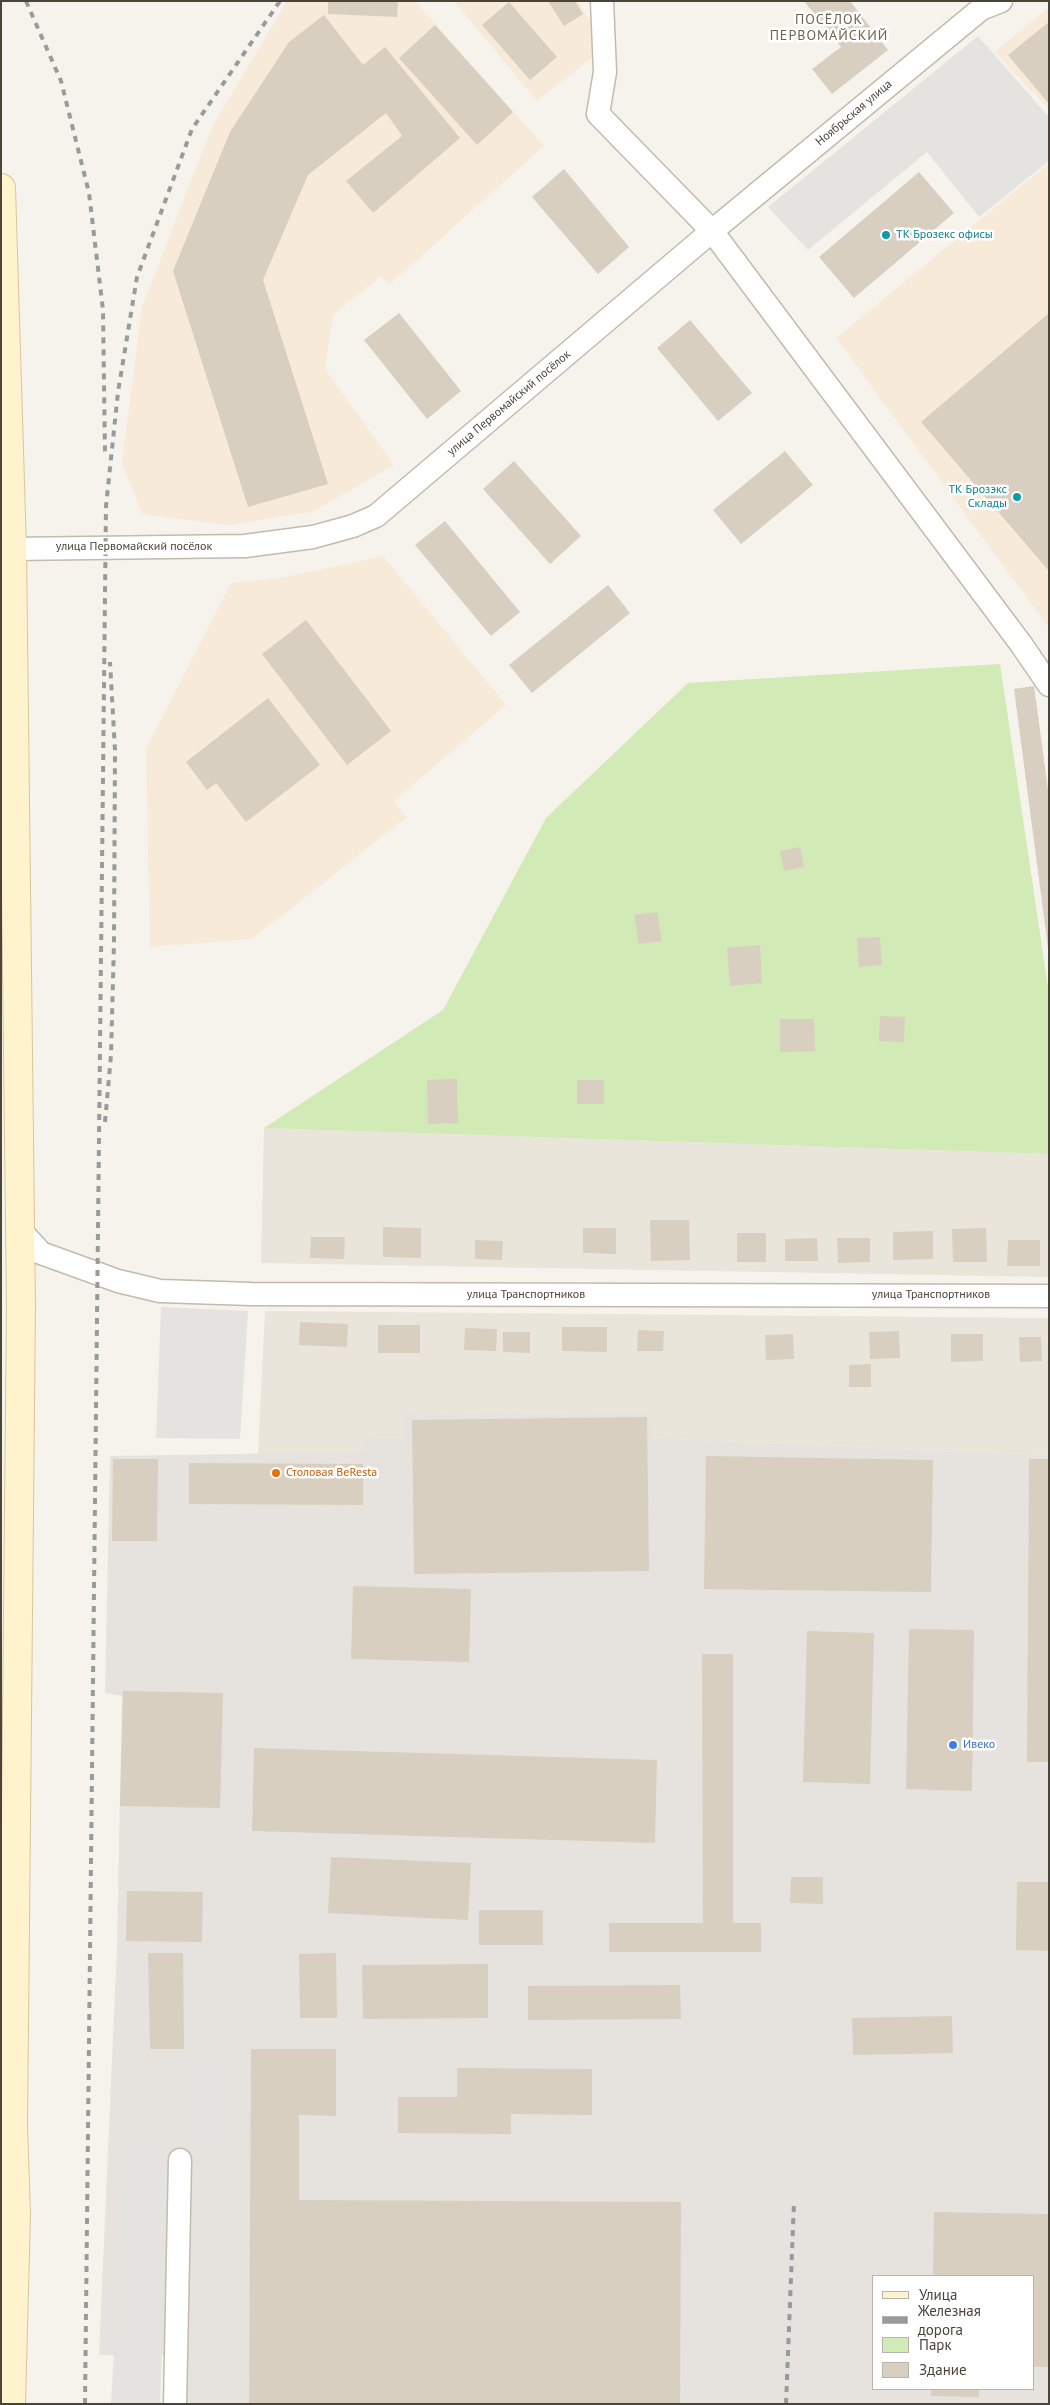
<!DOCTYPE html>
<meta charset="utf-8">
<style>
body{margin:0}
#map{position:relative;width:1050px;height:2405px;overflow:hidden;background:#f6f3ec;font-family:"PT Sans",sans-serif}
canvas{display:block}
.frame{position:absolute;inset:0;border:2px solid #4b4439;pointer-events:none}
.legend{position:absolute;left:872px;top:2275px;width:162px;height:115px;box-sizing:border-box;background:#fff;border:1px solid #b7b4b0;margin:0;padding:6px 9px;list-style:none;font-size:15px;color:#4b4439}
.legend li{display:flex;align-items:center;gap:10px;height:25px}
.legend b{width:25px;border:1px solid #b7b4b0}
</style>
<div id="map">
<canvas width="1050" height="2405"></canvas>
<div class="frame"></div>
<ul class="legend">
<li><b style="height:6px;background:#fff3cd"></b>Улица</li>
<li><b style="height:6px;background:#9a9a9a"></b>Железная дорога</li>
<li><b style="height:14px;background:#d2eab5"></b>Парк</li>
<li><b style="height:14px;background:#d8cfc1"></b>Здание</li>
</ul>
</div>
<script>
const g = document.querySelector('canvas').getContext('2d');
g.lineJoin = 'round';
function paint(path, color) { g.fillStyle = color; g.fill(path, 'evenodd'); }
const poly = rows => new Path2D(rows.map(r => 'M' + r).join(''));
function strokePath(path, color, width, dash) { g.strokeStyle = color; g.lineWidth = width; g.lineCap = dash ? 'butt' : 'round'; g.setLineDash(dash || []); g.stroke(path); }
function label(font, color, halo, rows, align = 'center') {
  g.font = font + ' "PT Sans",sans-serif'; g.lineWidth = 5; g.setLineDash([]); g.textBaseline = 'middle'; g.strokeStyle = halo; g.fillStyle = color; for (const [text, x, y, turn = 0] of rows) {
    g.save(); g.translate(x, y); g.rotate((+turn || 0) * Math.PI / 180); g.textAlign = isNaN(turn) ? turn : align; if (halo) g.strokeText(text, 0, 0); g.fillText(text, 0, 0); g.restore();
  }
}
const residential = poly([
 [264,1128,1049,1154,1049,1277,261,1263],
 [265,1311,1049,1318,1049,1456,649,1438,649,1413,406,1414,406,1439,364,1438,365,1452,258,1454]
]);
const commercial = poly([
 [287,1,415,1,544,146,389,285,381,276,333,315,325,369,394,465,312,512,228,525,142,514,122,462,142,307,212,127],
 [454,1,578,1,598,34,594,56,537,101],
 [1049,7,1049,110,995,52],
 [1049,163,1049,628,836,338],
 [383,556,506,705,394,801,407,817,252,939,150,947,146,749,231,583,281,578]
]);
const industrial = poly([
 [649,1413,650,1438,1049,1456,1049,2404,185,2404,186,2355,99,2355,117,1947,122,1696,105,1693,110,1456,365,1452,363,1438,406,1439,406,1414],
 [874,2276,1034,2276,1034,2389,874,2389]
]);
const green = poly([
 [1000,664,1049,994,1049,1154,264,1128,443,1010,546,818,688,683]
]);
const parking = poly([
 [978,36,1049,117,1049,161,979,217,927,152,808,250,768,207],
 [161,1307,248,1311,240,1439,156,1438],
 [184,2056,223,2057,222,2136,244,2136,244,2153,183,2152],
 [126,2142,169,2145,160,2404,111,2404]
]);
const building = poly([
 [328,1,398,1,397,17,328,14],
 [548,1,575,1,583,14,564,26],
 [804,1,850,1,888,50,832,94,812,69,841,47],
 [509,2,557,57,530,80,482,25],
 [324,15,363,65,385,47,460,138,373,213,346,181,402,136,386,113,308,175,263,280,328,484,248,507,173,271,230,132,289,42],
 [1049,22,1049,104,1008,55],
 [435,25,513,112,477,145,399,58],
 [564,169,629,247,598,274,532,197],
 [919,172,954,213,854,298,819,257],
 [399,313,461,391,427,419,364,340],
 [1049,313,1049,571,921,422],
 [690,320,752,393,718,421,657,348],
 [785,451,813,485,741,544,713,510],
 [514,461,581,536,550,564,483,489],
 [445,521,520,612,491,636,415,545],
 [608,585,630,613,532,693,509,665],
 [306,620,391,731,347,765,262,654],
 [1034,686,1049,797,1048,948,1014,689],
 [268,698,320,765,246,822,216,783,207,790,186,762],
 [800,847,804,867,784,871,780,851],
 [657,912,662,941,639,944,634,915],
 [880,937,882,965,859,967,857,938],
 [760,945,762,983,730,986,727,948],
 [880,1016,905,1017,904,1042,879,1041],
 [780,1019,814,1019,815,1051,780,1052],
 [457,1079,458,1123,428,1124,427,1080],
 [577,1080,604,1080,604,1104,577,1104],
 [650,1220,689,1220,690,1260,651,1261],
 [383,1227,421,1228,421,1258,383,1257],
 [583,1228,616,1228,616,1254,583,1253],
 [986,1228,987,1262,953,1262,952,1229],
 [933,1231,933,1259,893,1260,893,1232],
 [737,1233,766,1233,766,1262,737,1262],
 [311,1237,345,1237,344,1259,310,1258],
 [817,1238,818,1261,785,1261,785,1239],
 [837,1238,870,1238,870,1262,838,1263],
 [475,1240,503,1241,502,1260,475,1259],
 [1008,1240,1040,1240,1040,1266,1007,1266],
 [300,1322,348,1324,347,1347,299,1345],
 [378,1325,420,1325,420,1353,378,1353],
 [562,1327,607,1327,607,1352,562,1351],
 [465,1328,497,1329,496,1351,464,1350],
 [638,1330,664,1331,663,1351,637,1351],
 [899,1331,900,1358,870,1359,869,1332],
 [503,1332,530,1332,530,1353,503,1352],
 [793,1334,794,1359,766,1360,765,1335],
 [951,1334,983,1334,983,1361,951,1362],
 [1019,1337,1041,1337,1042,1361,1020,1362],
 [871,1364,871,1387,849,1387,849,1365],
 [647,1417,649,1571,414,1574,412,1420],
 [706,1456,933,1460,931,1592,704,1589],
 [113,1459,158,1459,157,1541,112,1541],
 [1029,1459,1049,1459,1049,1762,1027,1762],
 [189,1463,363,1464,363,1505,189,1504],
 [353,1586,471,1589,469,1662,351,1659],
 [909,1629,974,1630,972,1791,906,1789],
 [807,1631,874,1633,870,1784,803,1782],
 [702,1654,733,1654,733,1923,761,1923,761,1952,609,1952,609,1923,703,1923],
 [123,1691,223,1693,220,1808,120,1806],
 [254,1748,657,1760,655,1843,252,1831],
 [331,1857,471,1863,468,1920,328,1913],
 [791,1877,823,1877,823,1904,790,1903],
 [1017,1882,1049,1882,1049,1951,1016,1950],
 [127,1891,203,1892,202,1942,126,1941],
 [479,1910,543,1910,543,1945,479,1945],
 [148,1953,183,1953,184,2049,150,2049],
 [336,1953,337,2018,300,2018,299,1954],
 [488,1964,488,2018,363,2019,362,1965],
 [680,1985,681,2019,528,2020,528,1986],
 [952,2016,953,2053,853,2055,852,2018],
 [251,2049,336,2049,336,2116,299,2115,299,2200,681,2202,680,2404,249,2404],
 [457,2068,592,2069,592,2115,511,2114,511,2134,398,2133,398,2097,457,2097],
 [934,2212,1049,2214,1049,2367,1034,2367,1034,2276,933,2276],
 [931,2389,979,2389,979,2397,931,2396]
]);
const street = poly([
 [1001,1,981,9,712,231,1021,644,1049,685],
 [12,549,245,546,313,537,353,526,376,516,712,231,598,114,605,72,602,1],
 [20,1230,41,1253,118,1281,160,1291,251,1294,1049,1296],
 [175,2404,180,2160]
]);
const secondary = poly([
 [1,188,12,549,21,1306,13,2127,16,2214,11,2404]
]);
const rail = poly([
 [26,1,61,81,89,193,103,310,105,456],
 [105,1122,111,1055,114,943,115,750,110,662],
 [85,2404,106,506,118,392,137,277,192,129,280,1],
 [786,2404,794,2202]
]);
const markers = [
 [886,235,5,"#0f9aa8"],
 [1017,497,5,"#0f9aa8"],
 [276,1473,5,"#e8710a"],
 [953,1745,5,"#3f7fe0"]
];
const streetNames = [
 ["Ноябрьская улица",854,113,-40],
 ["улица Первомайский посёлок",509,403,-40],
 ["улица Первомайский посёлок",134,547],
 ["улица Транспортников",526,1295],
 ["улица Транспортников",931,1295]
];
const cultureNames = [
 ["ТК Брозекс офисы",896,235],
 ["ТК Брозэкс",1007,490,"right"],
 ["Склады",1007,504,"right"]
];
const foodNames = [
 ["Столовая BeResta",286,1473]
];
const shopNames = [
 ["Ивеко",963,1745]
];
const neighbourhoodNames = [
 ["ПОСЁЛОК",829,20],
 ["ПЕРВОМАЙСКИЙ",829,36]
];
paint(residential, '#eae5da');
paint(commercial, '#f7ead8');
paint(industrial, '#e6e2dd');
paint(green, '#d2eab5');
paint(parking, '#e5e3e0');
paint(building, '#d8cfc1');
strokePath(street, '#c2bbae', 25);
strokePath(secondary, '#d6c79b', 30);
strokePath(street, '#fff', 22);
strokePath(secondary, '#fff3cd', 28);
strokePath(rail, '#9a9a9a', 4, [6, 6]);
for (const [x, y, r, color] of markers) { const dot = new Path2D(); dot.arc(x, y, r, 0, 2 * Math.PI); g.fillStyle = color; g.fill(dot); strokePath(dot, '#fff', 2); }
label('12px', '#4b4439', '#fff', streetNames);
label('12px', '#0d838f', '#fff', cultureNames, 'left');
label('12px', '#c56008', '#fff', foodNames, 'left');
label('12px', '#366cbe', '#fff', shopNames, 'left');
g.letterSpacing = '1px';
label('14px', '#6e6250', '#fff', neighbourhoodNames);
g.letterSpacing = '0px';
</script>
